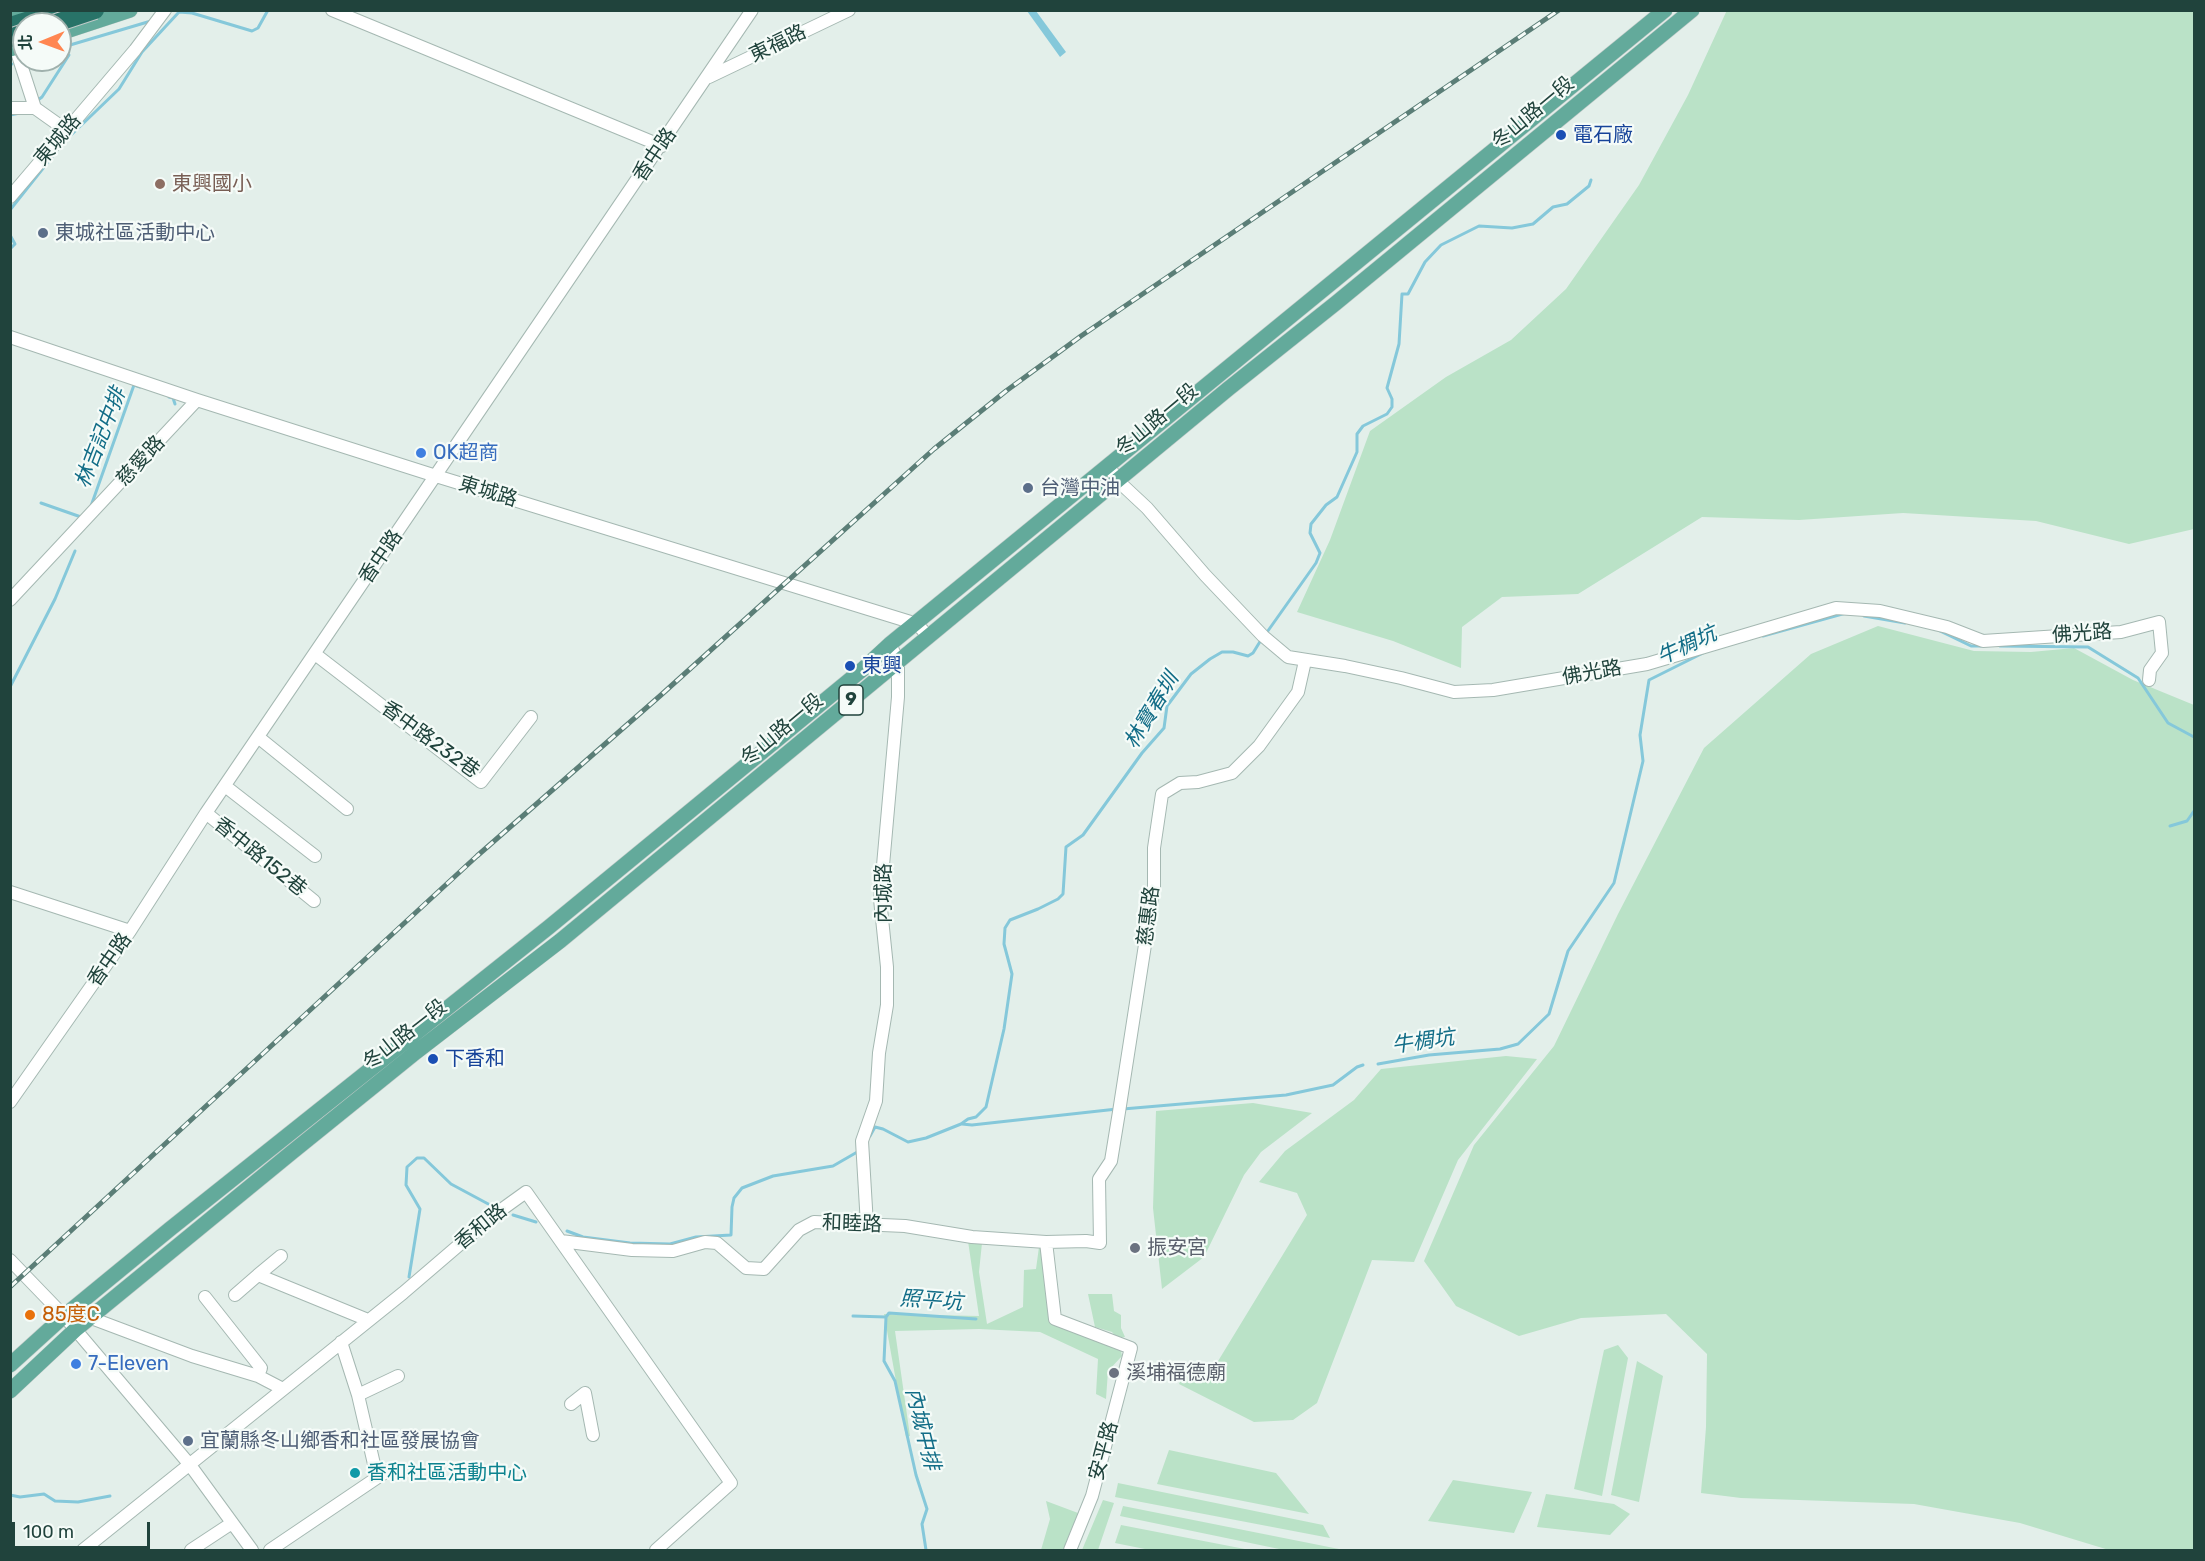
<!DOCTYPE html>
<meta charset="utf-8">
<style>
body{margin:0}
#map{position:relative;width:2205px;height:1561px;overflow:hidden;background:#e3efea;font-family:Rubik,"Noto Sans TC",sans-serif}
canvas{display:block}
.frame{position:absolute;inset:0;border:12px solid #20433c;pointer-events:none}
.north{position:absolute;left:12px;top:12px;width:60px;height:60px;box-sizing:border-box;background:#f5fbf8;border:2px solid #a0b1ad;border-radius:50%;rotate:269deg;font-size:16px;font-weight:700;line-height:24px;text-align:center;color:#20433c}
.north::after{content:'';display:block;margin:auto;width:21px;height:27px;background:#ff8651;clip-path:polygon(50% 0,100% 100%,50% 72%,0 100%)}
.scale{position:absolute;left:12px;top:1522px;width:138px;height:27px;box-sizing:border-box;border:3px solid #20433c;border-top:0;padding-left:8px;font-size:18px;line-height:21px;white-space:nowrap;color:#20433c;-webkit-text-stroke:4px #f5fbf8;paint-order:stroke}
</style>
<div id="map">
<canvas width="2205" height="1561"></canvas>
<div class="frame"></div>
<div class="north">北</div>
<div class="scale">100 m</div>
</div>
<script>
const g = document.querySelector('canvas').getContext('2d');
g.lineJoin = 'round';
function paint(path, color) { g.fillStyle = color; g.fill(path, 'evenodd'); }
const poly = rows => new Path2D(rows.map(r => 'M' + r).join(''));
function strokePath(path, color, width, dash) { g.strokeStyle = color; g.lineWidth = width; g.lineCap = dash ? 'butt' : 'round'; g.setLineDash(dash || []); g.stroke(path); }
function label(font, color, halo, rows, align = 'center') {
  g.font = font + ' Rubik,"Noto Sans TC",sans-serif'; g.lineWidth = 4.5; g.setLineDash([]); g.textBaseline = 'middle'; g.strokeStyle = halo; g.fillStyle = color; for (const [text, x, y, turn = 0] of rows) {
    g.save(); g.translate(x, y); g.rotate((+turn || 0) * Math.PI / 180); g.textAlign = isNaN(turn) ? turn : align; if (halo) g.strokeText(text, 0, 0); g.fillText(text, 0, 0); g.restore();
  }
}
const green = poly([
 [1727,10,2194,11,2194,529,2129,544,2036,521,1903,513,1799,520,1702,517,1578,594,1502,597,1462,627,1461,668,1393,641,1297,612,1330,540,1370,431,1446,377,1511,340,1566,289,1639,185,1688,95],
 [1878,626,1974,651,2031,652,2074,648,2133,680,2194,705,2194,1550,2109,1550,2020,1523,1914,1504,1741,1498,1701,1493,1706,1427,1707,1354,1666,1314,1581,1318,1519,1336,1456,1306,1424,1261,1474,1145,1554,1046,1618,914,1704,748,1811,654],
 [1506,1056,1537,1059,1458,1160,1414,1262,1372,1260,1317,1403,1293,1420,1254,1422,1179,1384,1190,1361,1212,1371,1307,1215,1297,1193,1259,1182,1285,1151,1354,1100,1381,1069],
 [1253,1103,1312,1113,1261,1152,1244,1175,1204,1257,1162,1289,1153,1208,1156,1111],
 [968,1241,982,1243,979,1272,987,1324,1023,1307,1024,1270,1036,1269,1039,1247,1044,1247,1051,1324,1121,1351,1122,1356,1108,1371,1106,1399,1096,1394,1098,1359,1040,1332,979,1329,895,1331,910,1436,906,1437,884,1314,979,1316],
 [1088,1294,1112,1294,1114,1311,1121,1315,1121,1328,1125,1337,1117,1338,1112,1332,1095,1327],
 [1618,1345,1628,1358,1602,1496,1574,1489,1604,1350],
 [1637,1361,1663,1376,1639,1502,1611,1495],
 [1169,1450,1276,1473,1309,1514,1157,1484],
 [1453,1480,1532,1492,1514,1533,1428,1521],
 [1118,1483,1323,1525,1330,1538,1115,1497],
 [1546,1494,1614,1504,1630,1514,1610,1535,1537,1527],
 [1103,1500,1114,1503,1098,1550,1082,1550],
 [1046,1501,1078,1513,1063,1550,1041,1550,1050,1519],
 [1123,1506,1339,1549,1340,1550,1284,1550,1120,1516],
 [1121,1525,1250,1550,1150,1550,1115,1543]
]);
const water = poly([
 [1027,11,1036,11,1066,52,1060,57]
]);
const stream = poly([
 [60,48,151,21],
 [10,64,12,64],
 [38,100,42,97,69,55],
 [10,115,20,113],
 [70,136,119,89,142,52,179,12,192,13,252,31,258,28,268,10],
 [10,210,52,157],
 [10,235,15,244,10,249],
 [169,397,173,398,175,404],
 [41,503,81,517],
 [91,506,134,385,140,387],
 [1864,616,1905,623],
 [1940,631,1971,646,1981,646],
 [1265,635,1316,563,1320,553,1310,533,1311,524,1326,505,1337,497,1357,452,1357,434,1363,426,1387,414,1392,407,1392,399,1387,388,1399,344,1402,294,1408,294,1425,262,1441,245,1479,226,1512,228,1533,224,1553,207,1567,204,1589,186,1591,180],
 [1763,636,1846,613],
 [2000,646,2088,647,2138,678,2168,723,2194,737],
 [10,687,55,599,75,551],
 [2170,826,2187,821,2194,811],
 [1378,1064,1429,1055,1500,1049,1518,1044,1549,1014,1568,951,1614,883,1643,761,1640,735,1649,680,1705,652],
 [1123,1109,1286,1095,1333,1085,1357,1067,1363,1065],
 [962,1124,972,1125,1117,1109],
 [870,1136,875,1127,883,1129,908,1142,926,1138,961,1124,968,1119,976,1117,986,1107,1004,1029,1012,974,1004,944,1005,928,1010,920,1038,909,1058,899,1063,894,1066,847,1083,835,1142,753,1164,728,1167,706,1191,674,1210,659,1222,652,1233,652,1248,656,1253,653,1261,640],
 [513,1215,536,1222],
 [567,1231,583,1237,630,1243,670,1244,696,1237,731,1235,732,1207,734,1198,742,1188,773,1176,833,1166,859,1151],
 [409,1277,420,1209,406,1185,407,1167,417,1158,424,1158,451,1184,492,1206],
 [853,1316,886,1317,889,1313,976,1319],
 [886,1317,884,1361,895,1381,916,1475,927,1509,922,1524,926,1550],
 [10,1495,20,1497,44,1494,55,1501,78,1502,110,1496]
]);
const minor = poly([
 [332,10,662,146],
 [13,40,35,108,66,130],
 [709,77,849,10],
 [10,108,35,108],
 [10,197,135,50,165,10],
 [10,337,197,400,436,476,917,624,928,636],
 [1109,466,1117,480,1147,508,1205,575,1263,636,1288,657,1345,666,1401,678,1454,692,1493,690,1647,664,1836,608,1880,611,1947,627,1983,641,2121,632,2159,622,2162,653,2150,670,2149,680],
 [10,600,197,400],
 [315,654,481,782,531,717],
 [258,737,347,809],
 [225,786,315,856],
 [206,813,314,901],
 [10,892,130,931],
 [10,1102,130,931,206,813,752,10],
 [867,1225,862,1141,876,1101,879,1053,887,1005,887,967,880,899,898,697,898,661,890,644],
 [561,1241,632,1250,673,1251,705,1242,717,1243,746,1268,764,1269,799,1230,814,1222,905,1226,972,1237,1046,1242,1086,1241,1100,1243,1099,1179,1111,1161,1119,1112,1154,887,1154,848,1162,794,1180,783,1198,782,1232,773,1259,746,1298,692,1305,661],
 [1046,1242,1055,1319,1131,1348,1092,1496,1070,1550],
 [10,1260,64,1316,190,1465,252,1550],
 [258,1275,281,1256],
 [235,1295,258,1275,368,1320],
 [205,1297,261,1368,258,1376],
 [91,1318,192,1356,258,1376,283,1389],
 [341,1342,358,1395,377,1477],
 [358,1395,398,1376],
 [571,1404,585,1393,593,1435],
 [83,1550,403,1293,494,1215,526,1192,731,1483,656,1550],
 [191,1550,232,1523],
 [270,1550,387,1471]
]);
const major = poly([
 [10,14,21,10],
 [60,33,130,10],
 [10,49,24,45],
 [10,1365,64,1316,170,1229,549,927,863,669,890,644,1665,10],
 [10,1391,75,1330,291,1153,416,1052,560,941,1228,389,1336,303,1692,10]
]);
const highway = poly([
 [10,26,61,10]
]);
const rail = poly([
 [10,1287,477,856,661,695,934,449,1006,391,1081,336,1559,10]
]);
const highwayBridge = poly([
 [53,24,95,10],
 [10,38,24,33]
]);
const markers = [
 [1561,135,6,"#1a4fb4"],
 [160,184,6,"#8d6e63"],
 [43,233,6,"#5c6f8a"],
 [421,453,6,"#3f7fe0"],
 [1028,488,6,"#5c6f8a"],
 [850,666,6,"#1a4fb4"],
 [433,1059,6,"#1a4fb4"],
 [1135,1248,6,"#6b7280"],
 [30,1315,6,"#e8710a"],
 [76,1364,6,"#3f7fe0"],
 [1114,1373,6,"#6b7280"],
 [188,1441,6,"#5c6f8a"],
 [355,1473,6,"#0f9aa8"]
];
const shields = [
 [851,700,24]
];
const shieldNames = [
 ["9",851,700]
];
const streetNames = [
 ["東福路",778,44,-26],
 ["冬山路一段",1533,113,-40],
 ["東城路",58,140,-50],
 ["香中路",655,155,-56],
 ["冬山路一段",1157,420,-40],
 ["慈愛路",141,461,-47],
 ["東城路",488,492,17],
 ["香中路",381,557,-56],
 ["佛光路",2082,634,-4],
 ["佛光路",1592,673,-10],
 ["冬山路一段",782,730,-40],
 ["香中路232巷",430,740,36],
 ["香中路152巷",260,857,39],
 ["內城路",884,893,-90],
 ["慈惠路",1149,916,-83],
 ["香中路",110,960,-55],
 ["冬山路一段",405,1035,-38],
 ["和睦路",852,1224,2],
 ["香和路",481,1227,-39],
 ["安平路",1104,1451,-75]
];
const transitNames = [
 ["電石廠",1573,135],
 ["東興",862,666],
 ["下香和",445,1059]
];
const educationNames = [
 ["東興國小",172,184]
];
const serviceNames = [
 ["東城社區活動中心",55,233],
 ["台灣中油",1040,488],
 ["宜蘭縣冬山鄉香和社區發展協會",200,1441]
];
const shopNames = [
 ["OK超商",433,453],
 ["7-Eleven",88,1364]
];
const worshipNames = [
 ["振安宮",1147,1248],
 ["溪埔福德廟",1126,1373]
];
const foodNames = [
 ["85度C",42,1315]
];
const cultureNames = [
 ["香和社區活動中心",367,1473]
];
const waterNames = [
 ["林吉記中排",101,438,-69],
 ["牛椆坑",1687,646,-25],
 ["林寶春圳",1152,711,-59],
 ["牛椆坑",1423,1042,-8],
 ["照平坑",931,1301,4],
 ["內城中排",922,1429,76]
];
paint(green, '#bae2c7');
paint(water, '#85c8da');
strokePath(stream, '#85c8da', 3);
strokePath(minor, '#a5b8b2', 14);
strokePath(major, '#c1cac8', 16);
strokePath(highway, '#c1cac8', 20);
strokePath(minor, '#fff', 12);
strokePath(major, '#63aa9b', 15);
strokePath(highway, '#287368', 18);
strokePath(rail, '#5b7e77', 5);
strokePath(rail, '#f5fbf8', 3, [9]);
strokePath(highwayBridge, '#c1cac8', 20, []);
strokePath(highwayBridge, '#287368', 18);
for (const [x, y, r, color] of markers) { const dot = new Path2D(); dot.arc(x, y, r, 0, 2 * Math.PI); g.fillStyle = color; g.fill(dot); strokePath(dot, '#f5fbf8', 2); }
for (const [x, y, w] of shields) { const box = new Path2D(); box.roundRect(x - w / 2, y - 15, w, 30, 4.5); g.fillStyle = '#f5fbf8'; g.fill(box); strokePath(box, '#20433c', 1.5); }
label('bold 18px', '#20433c', null, shieldNames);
label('20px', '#20433c', '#f5fbf8', streetNames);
label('20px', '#164399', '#f5fbf8', transitNames, 'left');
label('20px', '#785e54', '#f5fbf8', educationNames, 'left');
label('20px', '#4e5e75', '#f5fbf8', serviceNames, 'left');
label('20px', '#366cbe', '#f5fbf8', shopNames, 'left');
label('20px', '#5b616d', '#f5fbf8', worshipNames, 'left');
label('20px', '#c56008', '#f5fbf8', foodNames, 'left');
label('20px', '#0d838f', '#f5fbf8', cultureNames, 'left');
label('italic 21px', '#126d87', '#f5fbf8', waterNames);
</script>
